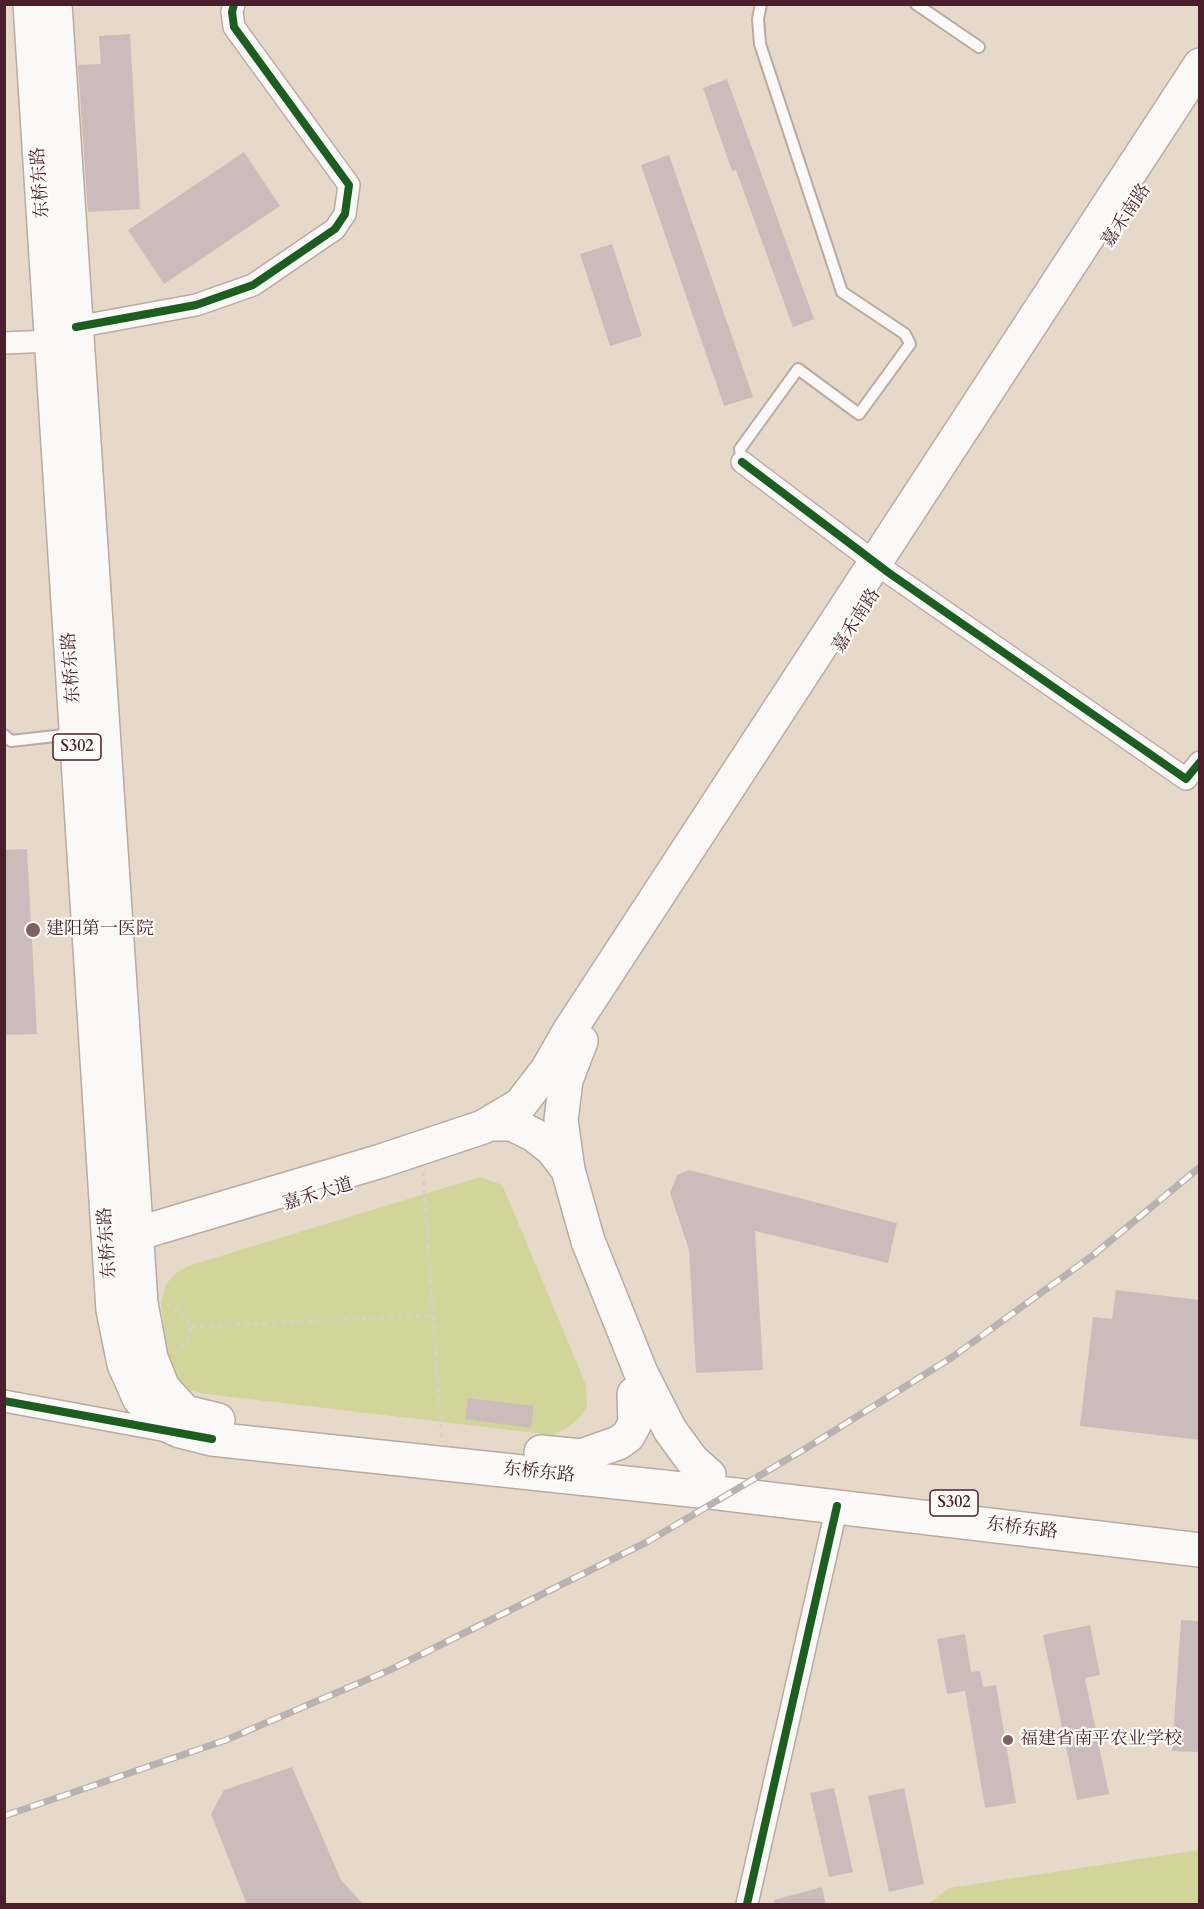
<!DOCTYPE html>
<meta charset="utf-8">
<style>
body{margin:0}
#map{position:relative;width:1204px;height:1909px;overflow:hidden;background:#e7d9c9;font-family:Cardo,serif}
canvas{display:block}
.frame{position:absolute;inset:0;border:6px solid #4a1f2b;pointer-events:none}
</style>
<div id="map">
<canvas width="1204" height="1909"></canvas>
<div class="frame"></div>
</div>
<script>
const g = document.querySelector('canvas').getContext('2d');
g.lineJoin = 'round';
function paint(path, color) { g.fillStyle = color; g.fill(path, 'evenodd'); }
const poly = rows => new Path2D(rows.map(r => 'M' + r).join(''));
function strokePath(path, color, width, dash) { g.strokeStyle = color; g.lineWidth = width; g.lineCap = dash ? 'butt' : 'round'; g.setLineDash(dash || []); g.stroke(path); }
function label(font, color, halo, rows, align = 'center') {
  g.font = font + ' Cardo,"Noto Serif SC",serif'; g.lineWidth = 4.5; g.setLineDash([]); g.textBaseline = 'middle'; g.strokeStyle = halo; g.fillStyle = color; for (const [text, x, y, turn = 0] of rows) {
    g.save(); g.translate(x, y); g.rotate((+turn || 0) * Math.PI / 180); g.textAlign = isNaN(turn) ? turn : align; if (halo) g.strokeText(text, 0, 0); g.fillText(text, 0, 0); g.restore();
  }
}
const green = poly([
 [480,1177,502,1185,507,1196,586,1385,587,1406,581,1416,570,1426,553,1435,206,1394,189,1390,170,1376,161,1303,166,1284,176,1273,188,1266],
 [1199,1850,1199,1904,928,1904,949,1888]
]);
const building = poly([
 [130,34,140,209,88,212,78,65,101,64,99,36],
 [727,79,814,319,793,327,736,170,732,171,703,88],
 [244,152,280,206,164,284,128,230],
 [669,155,753,397,724,406,641,165],
 [612,244,642,336,610,346,580,254],
 [27,849,37,1034,4,1035,4,850],
 [689,1170,897,1223,888,1263,755,1231,763,1370,696,1373,689,1250,670,1193,677,1175],
 [1116,1290,1200,1300,1200,1440,1080,1426,1093,1317,1112,1319],
 [468,1398,534,1406,531,1428,465,1419],
 [1181,1620,1200,1621,1200,1752,1172,1751],
 [1090,1625,1100,1675,1085,1678,1109,1794,1077,1800,1043,1635],
 [965,1634,971,1672,980,1671,983,1687,996,1685,1016,1803,985,1808,965,1691,947,1694,937,1639],
 [292,1767,341,1880,364,1905,247,1905,211,1814,224,1790],
 [834,1788,853,1872,829,1877,810,1793],
 [904,1788,924,1884,889,1892,868,1796],
 [822,1887,826,1905,774,1905,774,1900]
]);
const path = poly([
 [423,1172,442,1440],
 [167,1304,183,1313,191,1327,187,1342,174,1354],
 [191,1327,433,1315]
]);
const service = poly([
 [916,4,979,47],
 [742,462,740,449,798,369,859,414,910,344,905,334,842,292,760,44,758,19,761,4],
 [4,735,11,741,73,734]
]);
const minor = poly([
 [76,327,196,305,253,285,335,229,345,214,349,185,234,27,232,12,234,4],
 [4,343,51,341],
 [742,462,889,573,1186,779,1200,762],
 [4,1401,167,1431],
 [747,1904,837,1506]
]);
const primary = poly([
 [30,4,113,1310,124,1364,139,1398,158,1421,180,1431,212,1439,710,1492,1200,1550],
 [55,4,141,1303,151,1358,163,1388,185,1412,218,1420],
 [581,1041,566,1080,561,1120,568,1170,588,1241,641,1373,670,1430,692,1460,709,1475],
 [488,1124,512,1124,534,1135,552,1149,568,1170],
 [116,1240,381,1161,483,1127,520,1105,547,1070,570,1030,1200,65],
 [541,1452,581,1456,618,1443,628,1436,635,1423,634,1394]
]);
const rail = poly([
 [4,1816,226,1740,392,1669,647,1542,808,1447,951,1358,1092,1256,1200,1167]
]);
const cycleway = poly([
 [76,327,196,305,253,285,335,229,345,214,349,185,234,27,232,12,234,4],
 [742,462,889,573,1186,779,1200,762],
 [4,1401,212,1439],
 [747,1904,837,1506]
]);
const markers = [
 [33,930,8,"#816062"],
 [1008,1740,6,"#816062"]
];
const shields = [
 [77,747,48],
 [954,1503,48]
];
const shieldNames = [
 ["S302",77,747],
 ["S302",954,1503]
];
const streetNames = [
 ["东桥东路",41,183,-94],
 ["嘉禾南路",1127,216,-56],
 ["嘉禾南路",857,621,-57],
 ["东桥东路",72,668,-94],
 ["嘉禾大道",318,1195,-17],
 ["东桥东路",108,1243,-94],
 ["东桥东路",539,1473,6],
 ["东桥东路",1022,1529,7]
];
const poiNames = [
 ["建阳第一医院",46,930],
 ["福建省南平农业学校",1020,1740]
];
paint(green, '#d3d499');
paint(building, '#cbbcbb');
strokePath(service, '#b8aba2', 14);
strokePath(minor, '#b8aba2', 24);
strokePath(primary, '#b8aba2', 36);
strokePath(path, '#d6d0cc', 3, [4.5, 4.5]);
strokePath(service, '#fbf9f7', 10);
strokePath(minor, '#fbf9f7', 21);
strokePath(primary, '#fbf9f7', 33);
strokePath(rail, '#b9b2b1', 7);
strokePath(rail, '#fdfcf7', 4.5, [14]);
strokePath(cycleway, '#1b5e20', 8);
for (const [x, y, r, color] of markers) { const dot = new Path2D(); dot.arc(x, y, r, 0, 2 * Math.PI); g.fillStyle = color; g.fill(dot); strokePath(dot, '#fdfcf7', 2); }
for (const [x, y, w] of shields) { const box = new Path2D(); box.roundRect(x - w / 2, y - 13, w, 26, 4.5); g.fillStyle = '#fdfcf7'; g.fill(box); strokePath(box, '#4a1f2b', 1.5); }
label('bold 16px', '#4a1f2b', null, shieldNames);
label('18px', '#4a1f2b', '#fdfcf7', streetNames);
label('18px', '#4a1f2b', '#fdfcf7', poiNames, 'left');
</script>
